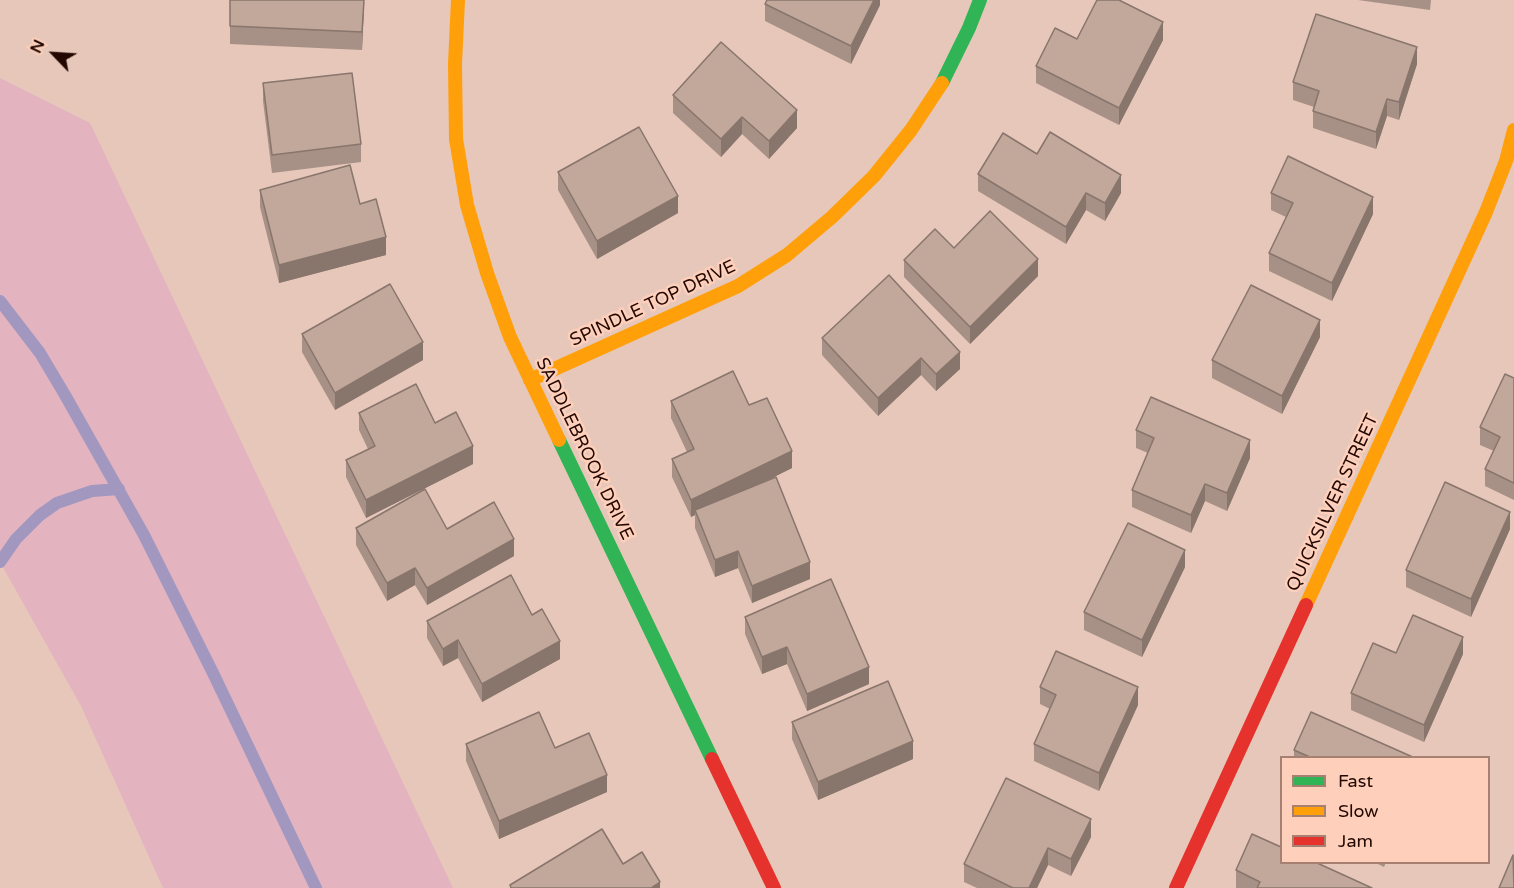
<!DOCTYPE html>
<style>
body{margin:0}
#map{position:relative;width:1514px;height:888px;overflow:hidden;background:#e7c7b9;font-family:"Varela Round",sans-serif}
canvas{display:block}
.legend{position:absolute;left:1280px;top:756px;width:210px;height:108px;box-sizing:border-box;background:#fed0bc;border:2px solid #a68071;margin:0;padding:8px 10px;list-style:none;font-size:18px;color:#220800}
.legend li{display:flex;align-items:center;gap:12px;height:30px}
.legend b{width:30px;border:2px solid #a68071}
.north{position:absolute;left:24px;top:24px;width:60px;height:60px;-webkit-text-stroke:4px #fed0bc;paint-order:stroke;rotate:295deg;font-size:16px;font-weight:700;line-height:24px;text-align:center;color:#220800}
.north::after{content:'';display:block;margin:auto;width:21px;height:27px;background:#220800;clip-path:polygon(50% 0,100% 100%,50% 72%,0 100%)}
</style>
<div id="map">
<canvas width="1514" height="888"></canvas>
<ul class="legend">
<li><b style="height:8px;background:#30b455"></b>Fast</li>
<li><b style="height:8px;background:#ff9f0a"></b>Slow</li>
<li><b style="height:8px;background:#e5322d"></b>Jam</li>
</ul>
<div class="north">N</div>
</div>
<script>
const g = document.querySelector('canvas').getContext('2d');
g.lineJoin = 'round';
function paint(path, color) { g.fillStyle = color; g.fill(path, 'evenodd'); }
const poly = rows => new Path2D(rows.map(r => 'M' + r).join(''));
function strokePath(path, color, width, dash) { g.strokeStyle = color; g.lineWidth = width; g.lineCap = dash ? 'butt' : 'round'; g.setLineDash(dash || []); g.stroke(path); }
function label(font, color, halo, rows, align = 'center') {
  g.font = font + ' "Varela Round",sans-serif'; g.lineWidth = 5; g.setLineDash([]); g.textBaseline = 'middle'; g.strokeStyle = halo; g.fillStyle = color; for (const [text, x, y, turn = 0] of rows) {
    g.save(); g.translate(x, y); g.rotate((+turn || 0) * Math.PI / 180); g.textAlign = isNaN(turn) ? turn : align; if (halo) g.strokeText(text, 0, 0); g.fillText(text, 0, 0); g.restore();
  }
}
const green = poly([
 [0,78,90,123,453,888,163,888,81,706,0,562]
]);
const stream = poly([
 [0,301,40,353,65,395,144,535,213,673,316,888],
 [0,562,16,539,40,515,57,503,92,491,119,489]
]);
const fast = poly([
 [942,83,969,28,980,0],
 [559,440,712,759]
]);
const slow = poly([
 [458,0,455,64,456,139,467,205,487,273,510,337,559,440],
 [530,380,738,286,787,255,832,217,874,176,911,130,942,83],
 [1306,605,1486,212,1506,161,1514,130]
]);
const jam = poly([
 [712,759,774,888],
 [1176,888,1306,605]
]);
const wall = poly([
 [230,0,364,0,362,50,230,44],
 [880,0,880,5,851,64,765,21,765,4],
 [1358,0,1431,0,1430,10],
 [1163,40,1119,125,1036,83,1036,66],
 [1417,64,1399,120,1387,116,1376,149,1313,128,1313,111,1314,107,1293,100,1293,82],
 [263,83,361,144,361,162,272,173,263,101],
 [673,95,797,128,769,159,742,134,721,157,673,113],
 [1037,154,1121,193,1105,221,1086,210,1066,244,978,191,978,174],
 [558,172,678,213,597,259,558,190],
 [260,190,386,255,279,283,260,207],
 [1271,193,1373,214,1332,301,1269,271,1269,253,1286,217,1271,210],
 [954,248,1038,276,970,344,904,277,904,260],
 [889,275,960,369,936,391,921,375,878,416,822,355,822,338],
 [302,334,423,360,335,410,302,352],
 [1320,337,1282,414,1212,378,1212,360],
 [1514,378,1514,500,1485,486,1485,469,1494,451,1480,445,1480,427],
 [671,401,749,405,792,468,762,483,810,579,752,603,738,568,715,577,695,528,695,515,691,517,672,477,672,459,687,452,671,418],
 [359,413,435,423,473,464,366,518,346,477,346,460,368,449,359,430],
 [1136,430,1250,458,1227,511,1205,501,1191,533,1132,507,1132,490,1148,453,1136,448],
 [356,528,447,529,514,556,427,605,415,585,387,601,356,545],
 [1510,529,1471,617,1406,587,1406,570],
 [1185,567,1142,657,1084,630,1084,612],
 [532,615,560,659,482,702,458,658,443,666,427,638,427,621],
 [745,617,869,684,807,711,787,664,762,674,745,634],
 [1396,653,1463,654,1424,742,1351,710,1351,693],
 [1040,687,1138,705,1099,791,1034,761,1034,744,1050,709,1040,704],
 [792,722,913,759,818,800,792,739],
 [466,744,555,748,607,792,499,839,466,761],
 [1294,750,1415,758,1294,758],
 [1091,837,1071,876,1048,865,1037,888,977,888,964,882,964,864],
 [1374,862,1386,862,1384,867],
 [1236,870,1372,888,1236,888]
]);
const shadedWall = poly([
 [364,0,364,7,362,50,362,32],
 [874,0,880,0,880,5,851,64,851,46],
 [1163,22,1163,40,1119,125,1119,108],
 [1417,47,1417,64,1399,120,1399,102],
 [1387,99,1387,116,1376,149,1376,132],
 [797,110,797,128,769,159,769,141],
 [742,117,742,134,721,157,721,139],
 [1121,175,1121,193,1105,221,1105,203],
 [1086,193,1086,210,1066,244,1066,227],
 [678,196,678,213,597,259,597,241],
 [1373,197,1373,214,1332,301,1332,283],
 [386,237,386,255,279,283,279,265],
 [1038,259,1038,276,970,344,970,327],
 [1320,320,1320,337,1282,414,1282,396],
 [423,342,423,360,335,410,335,393],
 [960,352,960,369,936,391,936,374],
 [921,358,921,375,878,416,878,398],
 [1250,440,1250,458,1227,511,1227,493],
 [473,446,473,464,366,518,366,500],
 [792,451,792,468,697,515,695,510,695,515,691,517,691,500],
 [1205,484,1205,501,1191,533,1191,515],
 [1510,512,1510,529,1471,617,1471,599],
 [514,539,514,556,427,605,427,588],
 [1185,550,1185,567,1142,657,1142,640],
 [738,551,738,568,715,577,715,560],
 [810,562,810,579,752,603,752,586],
 [415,568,415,585,387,601,387,583],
 [1463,637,1463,654,1424,742,1424,725],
 [458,640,458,658,443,666,443,649],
 [560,641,560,659,482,702,482,684],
 [787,647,787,664,762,674,762,657],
 [869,667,869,684,807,711,807,694],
 [1138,687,1138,705,1099,791,1099,773],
 [913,741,913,759,818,800,818,782],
 [607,775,607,792,499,839,499,821],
 [1091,819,1091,837,1071,876,1071,859],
 [1048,848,1048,865,1037,888,1029,888],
 [660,882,660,888,651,888]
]);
const building = poly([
 [230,0,364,0,362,32,230,26,230,0],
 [767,0,874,0,851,46,765,4,767,0],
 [1097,0,1119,0,1163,22,1119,108,1036,66,1055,28,1077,39,1097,0],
 [1316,14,1417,47,1399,102,1387,99,1376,132,1313,111,1319,91,1293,82,1316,14],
 [721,42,797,110,769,141,742,117,721,139,673,95,721,42],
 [352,73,361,144,272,155,263,83,352,73],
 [639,127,678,196,597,241,558,172,639,127],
 [1050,132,1121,175,1105,203,1086,193,1066,227,978,174,1003,133,1037,154,1050,132],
 [1288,156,1373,197,1332,283,1269,253,1293,203,1271,193,1288,156],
 [350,165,360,204,376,199,386,237,279,265,260,190,350,165],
 [990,211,1038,259,970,327,904,260,935,229,954,248,990,211],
 [889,275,960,352,936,374,921,358,878,398,822,338,889,275],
 [390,284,423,342,335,393,302,334,390,284],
 [1251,285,1320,320,1282,396,1212,360,1251,285],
 [733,371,749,405,767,398,792,451,691,500,672,459,694,449,671,401,733,371],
 [1505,374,1514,378,1514,483,1485,469,1500,437,1480,427,1505,374],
 [416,384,435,423,456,412,473,446,366,500,346,460,375,446,359,413,416,384],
 [1151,397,1250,440,1227,493,1205,484,1191,515,1132,490,1154,438,1136,430,1151,397],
 [776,477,810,562,752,586,738,551,715,560,695,510,776,477],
 [1445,482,1510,512,1471,599,1406,570,1445,482],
 [425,489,447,529,494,502,514,539,427,588,415,568,387,583,356,528,425,489],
 [1128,523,1185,550,1142,640,1084,612,1128,523],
 [511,575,532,615,542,609,560,641,482,684,458,640,443,649,427,621,511,575],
 [831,579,869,667,807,694,787,647,762,657,745,617,831,579],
 [1413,615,1463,637,1424,725,1351,693,1373,643,1396,653,1413,615],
 [1056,651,1138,687,1099,773,1034,744,1056,695,1040,687,1056,651],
 [888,681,913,741,818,782,792,722,888,681],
 [539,712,555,748,589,733,607,775,499,821,466,744,539,712],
 [1311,712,1415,758,1312,758,1294,750,1311,712],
 [1006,778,1091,819,1071,859,1048,848,1029,888,1013,888,964,864,1006,778],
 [602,829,623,864,642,852,660,882,651,888,511,888,510,885,602,829],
 [1252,834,1281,847,1281,862,1315,862,1372,888,1257,888,1260,882,1236,870,1252,834],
 [1513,855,1514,888,1499,888,1513,855]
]);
const streetNames = [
 ["SPINDLE TOP DRIVE",653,304,-25],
 ["SADDLEBROOK DRIVE",584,449,64],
 ["QUICKSILVER STREET",1333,503,-65]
];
paint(green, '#e3b4c0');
strokePath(stream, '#a197bf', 12);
strokePath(fast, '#30b455', 14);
strokePath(slow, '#ff9f0a', 14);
strokePath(jam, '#e5322d', 14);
paint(wall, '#a79085');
paint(shadedWall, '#88756c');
paint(building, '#c2a79b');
strokePath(building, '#88756c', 1.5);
label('18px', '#220800', '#fed0bc', streetNames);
</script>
